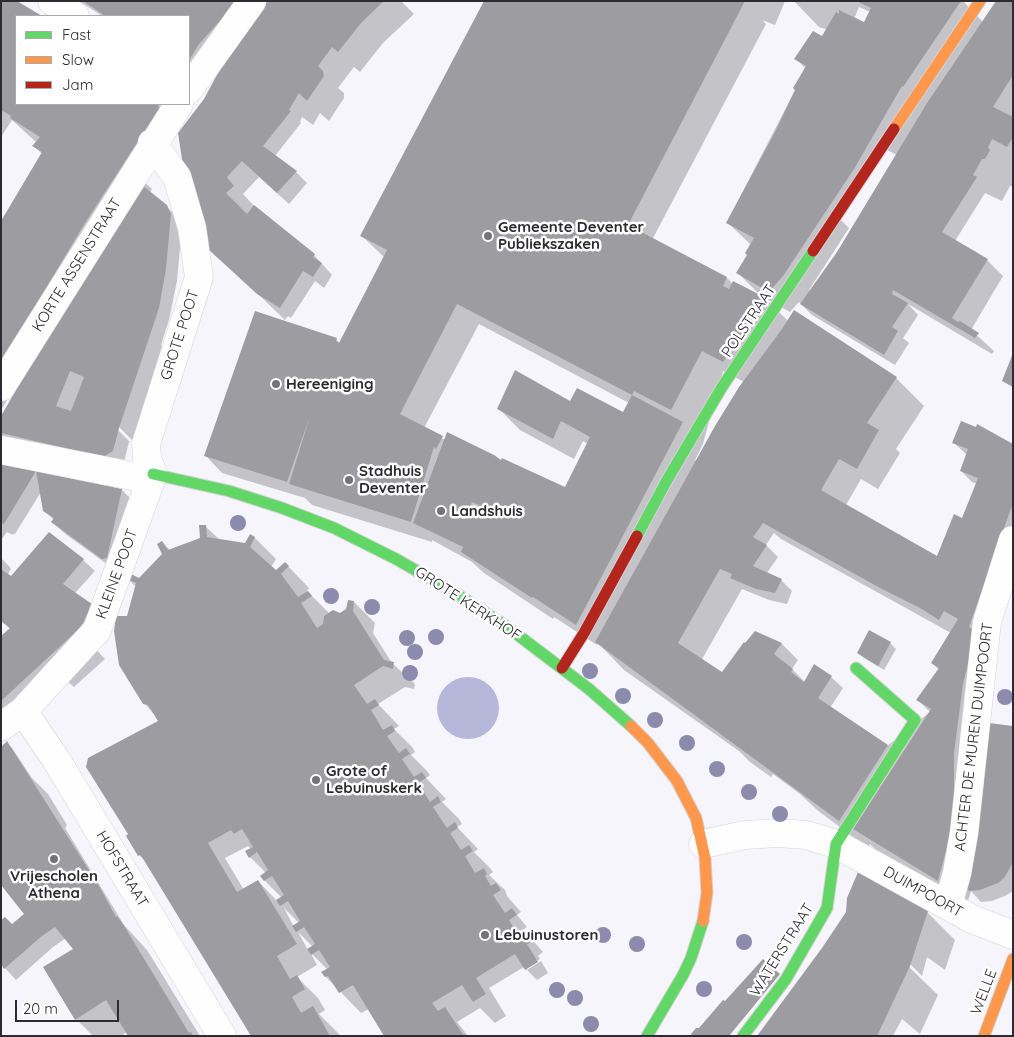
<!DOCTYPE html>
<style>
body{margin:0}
#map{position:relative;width:1014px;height:1037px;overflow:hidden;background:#f5f5fb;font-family:Quicksand,sans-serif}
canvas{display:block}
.frame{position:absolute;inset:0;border:2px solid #2b2b30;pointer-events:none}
.legend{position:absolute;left:15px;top:15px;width:175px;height:90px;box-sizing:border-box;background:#fff;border:1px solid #aaaaac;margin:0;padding:6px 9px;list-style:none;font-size:15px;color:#2b2b30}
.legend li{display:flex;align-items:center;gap:10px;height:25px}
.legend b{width:25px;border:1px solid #aaaaac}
.scale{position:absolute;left:15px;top:1000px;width:104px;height:22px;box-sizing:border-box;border:2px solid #2b2b30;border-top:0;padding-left:6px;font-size:15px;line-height:18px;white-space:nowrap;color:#2b2b30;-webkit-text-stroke:4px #fff;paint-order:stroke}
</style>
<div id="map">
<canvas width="1014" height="1037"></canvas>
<div class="frame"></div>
<ul class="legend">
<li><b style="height:6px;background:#63d668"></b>Fast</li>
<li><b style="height:6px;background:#ff974d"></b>Slow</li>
<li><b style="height:6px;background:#b3261e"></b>Jam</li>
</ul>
<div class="scale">20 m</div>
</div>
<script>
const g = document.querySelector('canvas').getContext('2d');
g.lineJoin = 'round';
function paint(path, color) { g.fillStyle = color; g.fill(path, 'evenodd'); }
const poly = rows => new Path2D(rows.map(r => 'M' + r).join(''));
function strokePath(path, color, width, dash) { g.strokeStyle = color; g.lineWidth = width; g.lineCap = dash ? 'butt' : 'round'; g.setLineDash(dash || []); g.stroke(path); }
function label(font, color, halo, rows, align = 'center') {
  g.font = font + ' Quicksand,sans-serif'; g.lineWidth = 5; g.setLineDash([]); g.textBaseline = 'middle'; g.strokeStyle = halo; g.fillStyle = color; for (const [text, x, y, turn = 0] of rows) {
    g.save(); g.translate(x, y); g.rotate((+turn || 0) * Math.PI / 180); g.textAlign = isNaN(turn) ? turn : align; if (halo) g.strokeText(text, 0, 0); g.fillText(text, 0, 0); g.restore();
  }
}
const water = poly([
 '437 708a31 31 0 1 1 62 0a31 31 0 1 1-62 0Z'
]);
const shadow = poly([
 [1,1,15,1,41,16,16,16,16,104,161,104,168,110,135,173,152,189,150,193,178,217,182,226,177,281,169,320,161,345,177,361,135,443,117,425,117,429,131,443,129,442,124,462,29,444,1,437,1,418,66,301,1,410,1,224,42,154,34,146,37,143,12,120,1,137],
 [79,1,401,1,414,14,383,43,360,72,354,67,338,88,344,93,344,98,329,121,320,113,313,125,302,117,300,122,301,123,275,156,296,172,307,183,289,204,259,177,243,194,255,207,314,255,332,275,324,288,315,281,291,318,288,316,285,320,210,248,206,219,205,100,229,59,189,77,189,16,137,16,141,10,138,10,134,16,102,16],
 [485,1,785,1,775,25,762,20,766,24,652,240,727,278,733,284,761,296,738,273,748,255,751,245,727,222,806,69,796,59,823,38,828,30,819,27,794,1,963,1,983,22,1013,1,1013,186,1010,186,1002,201,985,193,955,241,987,260,1003,276,971,330,994,351,992,354,908,304,918,315,903,338,909,343,895,365,812,315,799,302,790,312,765,298,788,321,896,378,924,406,896,449,900,453,878,489,861,479,846,505,938,557,963,519,977,484,972,482,961,471,967,455,954,443,1013,445,1013,544,965,765,1013,727,1013,891,1005,896,992,901,981,902,971,891,966,908,883,857,870,844,868,848,817,810,800,794,773,774,771,777,750,762,739,751,624,670,598,643,597,645,554,617,553,619,484,573,472,562,432,540,432,542,312,505,305,498,222,473,206,456,336,339,340,343,385,258,362,236],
 [859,7,870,12,864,24,854,19],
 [883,148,897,155,837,255,810,291,809,290,849,228,839,218],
 [479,324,629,403,623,414,571,403,499,409,520,430,574,459,583,441,588,444,565,488,445,440,424,428],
 [723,371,744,382,697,461,695,460,703,444],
 [774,533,781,539,951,633,932,663,939,670,918,700,930,712,887,746,830,708,843,688,831,677,805,682,792,669,798,660,782,644,755,633,722,674,701,661,742,589,769,600,787,604,792,591,781,580,767,573,778,557,766,545],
 [1,465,122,490,133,501,115,570,64,533,53,522,54,520,44,511,41,492,15,534,14,533,13,535,7,532,1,540],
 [205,526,220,540,245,544,250,536,255,538,276,559,271,567,276,571,285,563,309,588,307,591,330,614,341,614,354,602,375,623,373,633,392,663,415,684,414,689,405,687,378,704,399,726,394,729,412,747,415,752,411,755,427,771,430,775,426,778,446,799,442,802,459,819,462,824,457,827,478,849,474,852,490,868,493,872,489,875,505,890,507,896,521,912,517,915,527,927,520,932,523,938,528,935,543,952,538,956,540,959,527,967,527,970,541,961,548,973,537,980,524,967,489,988,506,1016,495,1023,480,1008,457,1022,468,1036,385,1036,369,1009,361,1013,326,977,323,972,328,970,310,952,317,965,297,977,318,998,325,1010,319,1014,341,1036,253,1036,148,864,139,855,160,721,144,703,128,618,136,587,128,579,140,580,164,554,162,542,171,551,202,539],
 [248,846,251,849,250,857,266,873,262,876,265,881,282,898,277,901,258,881,244,890,225,858],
 [284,908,299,923,294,927],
 [298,932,313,947,308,950],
 [50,533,83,560,95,571,75,593,92,605,89,642,105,659,74,687,56,672,1,723,1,638,10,629,3,622,1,623,1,558,9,566,11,569,8,574,12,577],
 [870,632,890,643,896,649,884,670,864,658,858,653],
 [7,743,12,748,32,778,48,794,67,825,65,828,124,925,147,950,200,1036,129,1036,127,1032,121,1036,93,1036,76,1019,75,949,66,938,53,947,16,980,5,968,1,962,12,925,25,914,3,885,1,886,1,748],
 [927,912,955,940,945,970,927,957,922,976,909,963,909,967,938,995,920,1034,902,1019,893,1036,758,1036]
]);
const building = poly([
 [1,1,17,1,42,16,16,16,16,104,158,104,159,109,85,223,1,363,1,221,42,152,32,146,40,137,10,118,11,116,1,110],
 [83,1,235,1,228,12,199,44,189,60,189,16,105,16],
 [267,1,384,1,362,22,338,52,332,47,318,66,323,71,324,76,307,101,299,93,289,110,291,111,263,146,297,171,277,193,242,161,227,177,234,186,226,193,247,214,254,205,315,254,313,257,322,263,313,277,303,271,280,308,257,294,208,249,197,222,204,219,188,198,178,133,204,99,226,58],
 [484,1,745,1,628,225,727,277,723,286,729,289,733,281,766,298,723,362,702,351,671,410,634,391,632,395,457,304,400,414,443,436,436,449,434,447,411,522,289,484,310,416,287,482,204,456,255,311,337,338,336,341,339,343,387,250,360,236],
 [856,1,961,1,903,87,902,86,854,169,783,276,769,292,736,273,747,255,745,253,754,238,726,223,775,132,795,90,793,88,806,66,794,59,813,31,822,36,836,12,839,14,839,10,864,22,871,8],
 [996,1,1013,1,1013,75,993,107,1013,117,1013,137,1007,147,992,139,988,148,990,150,985,159,982,159,973,175,977,177,942,232,988,259,952,318,958,322,960,321,979,333,975,338,893,290,892,294,908,303,892,327,898,331,884,355,800,304,837,252,927,103],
 [137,181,167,205,171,214,166,269,159,308,119,428,113,451,103,457,1,433,1,416],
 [70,371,84,377,71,411,56,406],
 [794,310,897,377,867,423,879,430,857,469,839,459,821,490,937,556,954,514,962,518,978,478,960,471,968,449,952,443,961,421,976,427,977,424,1013,444,1013,503,969,627,976,631,963,684,954,753,954,796,952,844,948,843,938,881,853,829,931,709,916,700,939,668,931,663,958,619,944,611,939,620,920,608,880,588,763,523,753,537,767,545,753,566,782,579,775,593,756,589,730,578,732,574,720,569,678,643,722,672,744,642,745,643,755,631,782,643,774,654,793,669,791,672,804,682,814,664,832,676,818,698,888,745,839,821,595,642,715,426,739,387,782,329],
 [1013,353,1013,387,1002,381],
 [515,370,570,401,577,388,623,412,632,395,683,422,576,625,533,597,532,598,461,552,463,547,413,523,447,432,494,455,501,460,502,458,504,459,565,487,590,437,561,421,553,439,497,409],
 [472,502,481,506,476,517,468,514],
 [1,464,36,471,4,524,1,523],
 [36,471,122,489,107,558,102,559,51,522,54,518,43,511],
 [199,525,206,525,207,537,245,543,250,534,255,537,250,547,276,570,285,562,289,566,281,574,298,597,308,591,312,596,301,603,317,628,323,624,324,616,333,610,340,613,346,609,348,600,354,601,353,611,384,660,394,662,393,669,383,666,354,685,367,704,375,699,379,705,371,710,383,730,392,725,395,731,387,736,399,753,406,748,410,754,402,759,414,777,422,772,426,778,418,783,430,802,438,796,441,802,433,807,447,828,455,822,458,828,450,833,461,850,469,845,473,851,465,856,475,873,484,868,487,874,485,876,491,886,496,883,501,890,493,895,505,913,512,908,517,915,509,920,520,938,528,933,533,941,527,944,538,962,525,970,515,954,476,978,486,994,476,1000,473,1002,462,985,432,1003,438,1011,445,1007,464,1036,384,1036,353,985,339,993,328,976,325,977,321,972,330,967,319,950,311,955,307,949,315,944,304,927,296,932,292,926,300,921,288,901,280,906,276,900,284,895,272,876,264,881,260,876,268,870,257,852,249,858,245,851,253,847,242,829,234,834,231,830,208,843,237,892,258,880,297,944,277,956,290,979,297,975,305,989,292,997,301,1013,313,1006,330,1036,251,1036,142,857,140,855,138,856,126,836,128,834,86,767,88,758,158,721,148,705,143,704,119,665,114,631,116,616,127,616,136,583,127,579,129,573,139,578,162,554,157,544,162,541,168,550,200,538],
 [49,532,84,559,63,584,92,604,81,627,1,701,1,636,10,628,1,621,1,569,11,576],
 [869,630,891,642,878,666,857,653],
 [989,723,1013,726,1013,862,1005,877,998,883,980,890,969,891,964,886],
 [7,741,99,886,116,917,117,916,123,924,189,1033,191,1032,193,1036,128,1036,106,1000,75,1020,43,967,73,949,55,927,42,936,4,969,1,964,1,920,5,917,12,924,24,914,1,885,1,747],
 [858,872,928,911,910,966,877,1036,757,1036,822,948,846,912,847,898],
 [763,959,780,974,729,1036,692,1036,691,1034,696,1028,699,1028,723,1000,725,1001]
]);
const street = poly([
 [52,1,75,16],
 [189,89,252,1],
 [152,143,177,177,192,228,199,277,146,444,147,458,153,474],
 [1,387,179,104],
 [1,450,137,477,153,474],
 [23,711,57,761,222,1036],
 [1,727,23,711,97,630,153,474],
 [703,844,745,835,778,833,806,835,836,844,972,919,1013,935],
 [948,905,957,873,964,833,987,622,1013,540]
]);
const fast = poly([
 [153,474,229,491,282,508,334,528,396,559,452,591,506,626,589,689,631,726],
 [637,536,667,480,722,387,813,251],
 [647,1036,683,975,691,958,703,921],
 [743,1036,786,979,827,908,836,844,915,720,856,668]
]);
const slow = poly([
 [894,129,980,1],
 [631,726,648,743,677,781,696,818,705,858,707,893,703,921],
 [984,1036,1013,959]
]);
const jam = poly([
 [813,251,894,129],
 [562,668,584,633,637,536]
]);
const trees = [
 [238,523],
 [331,596],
 [372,607],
 [436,637],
 [407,638],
 [415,652],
 [590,671],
 [410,673],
 [623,696],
 [1005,697],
 [655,720],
 [687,743],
 [717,769],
 [749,792],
 [780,814],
 [603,935],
 [744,942],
 [637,944],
 [704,989],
 [557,990],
 [575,998],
 [591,1024]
];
const markers = [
 [488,236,5,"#727277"],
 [276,384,5,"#727277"],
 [349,480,5,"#727277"],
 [441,511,5,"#727277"],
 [316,780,5,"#727277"],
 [54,859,5,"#727277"],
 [485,935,5,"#727277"]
];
const poiNames = [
 ["Gemeente Deventer",498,227],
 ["Publiekszaken",498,244],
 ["Hereeniging",286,384],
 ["Stadhuis",359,471],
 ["Deventer",359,488],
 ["Landshuis",451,511],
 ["Grote of",326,771],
 ["Lebuinuskerk",326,788],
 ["Vrijescholen",54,876,"center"],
 ["Athena",54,893,"center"],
 ["Lebuinustoren",495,935]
];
const streetNames = [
 ["KORTE ASSENSTRAAT",77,265,-58],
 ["POLSTRAAT",749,321,-56],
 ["GROTE POOT",180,335,-72],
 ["KLEINE POOT",117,574,-70],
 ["GROTE KERKHOF",468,604,33],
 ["ACHTER DE MUREN DUIMPOORT",974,737,-83],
 ["HOFSTRAAT",122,869,59],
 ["DUIMPOORT",923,892,29],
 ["WATERSTRAAT",782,950,-58],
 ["WELLE",984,992,-69]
];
paint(water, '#b6b7d9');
paint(shadow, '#0003');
paint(building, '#9c9ca1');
strokePath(street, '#d3d3d8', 29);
strokePath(fast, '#d3d3d8', 13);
strokePath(slow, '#d3d3d8', 13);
strokePath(jam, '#d3d3d8', 13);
strokePath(street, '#fefefe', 28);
strokePath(fast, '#63d668', 11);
strokePath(slow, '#ff974d', 11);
strokePath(jam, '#b3261e', 11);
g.fillStyle = '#8c8aad';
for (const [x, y] of trees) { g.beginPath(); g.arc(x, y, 8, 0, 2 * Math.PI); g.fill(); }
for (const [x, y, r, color] of markers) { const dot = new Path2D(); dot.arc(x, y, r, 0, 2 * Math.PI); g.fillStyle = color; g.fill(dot); strokePath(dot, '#fff', 2); }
label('bold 15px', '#2b2b30', '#fff', poiNames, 'left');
label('15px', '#2b2b30', '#fff', streetNames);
</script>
